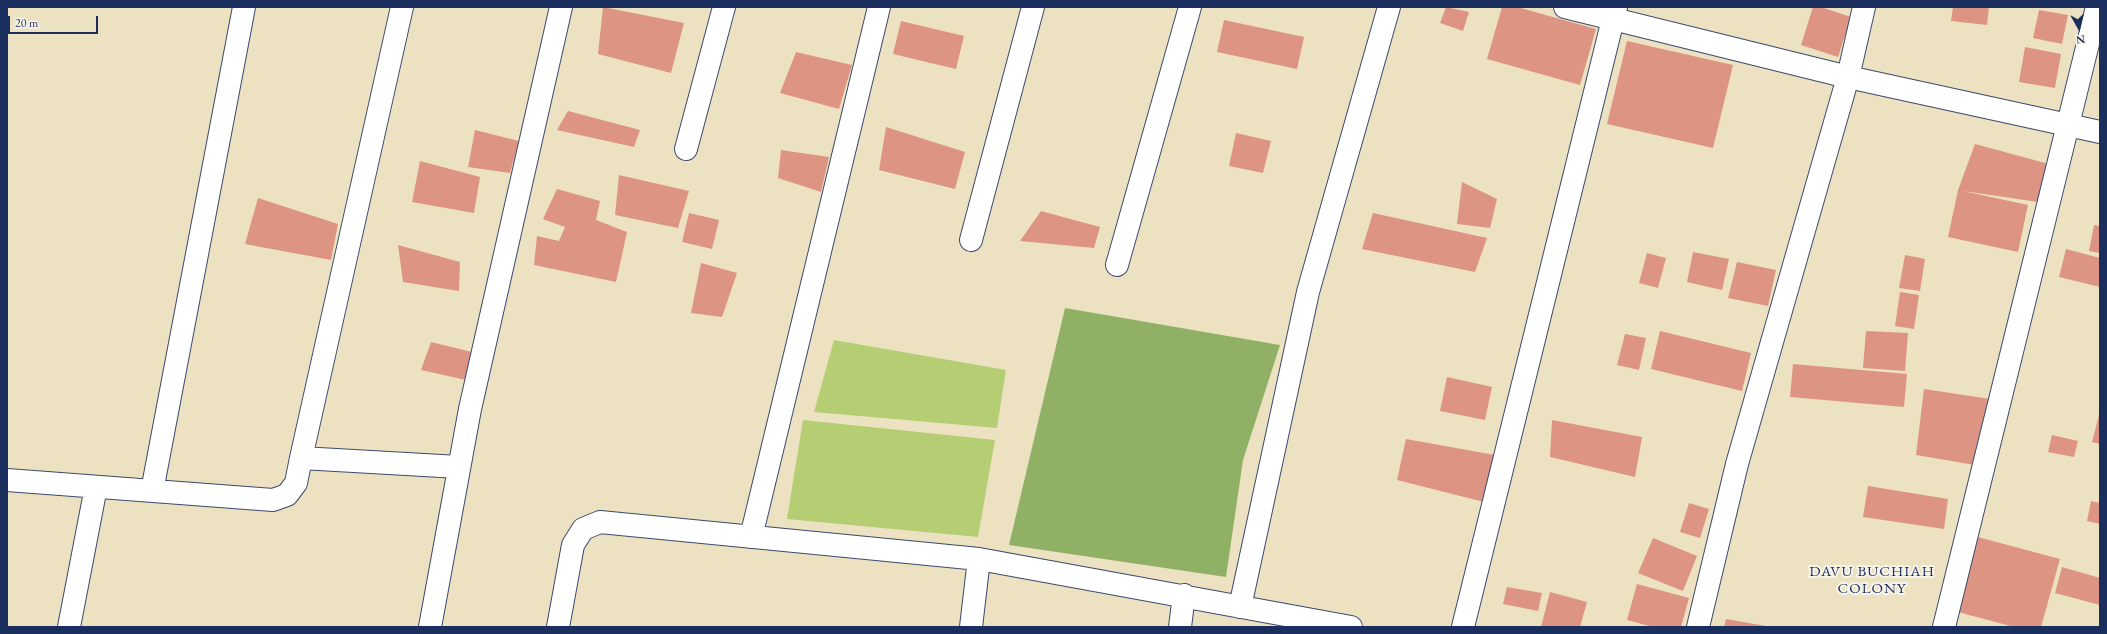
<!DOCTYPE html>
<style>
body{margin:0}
#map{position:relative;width:2107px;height:634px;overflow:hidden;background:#ece2c1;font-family:"EB Garamond",serif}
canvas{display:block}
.frame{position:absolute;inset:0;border:8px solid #1b2f5e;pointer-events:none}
.north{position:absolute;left:2059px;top:8px;width:40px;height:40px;-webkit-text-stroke:3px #f7f3e8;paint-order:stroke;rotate:172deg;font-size:11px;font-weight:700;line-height:16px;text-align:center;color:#1b2f5e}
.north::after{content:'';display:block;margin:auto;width:14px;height:18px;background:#1b2f5e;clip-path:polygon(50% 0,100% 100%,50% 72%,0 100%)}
.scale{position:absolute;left:8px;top:16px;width:90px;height:18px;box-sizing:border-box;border:2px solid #1b2f5e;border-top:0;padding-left:5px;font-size:12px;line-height:14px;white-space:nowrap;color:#1b2f5e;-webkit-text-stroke:3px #f7f3e8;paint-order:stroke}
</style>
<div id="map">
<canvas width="2107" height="634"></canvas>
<div class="frame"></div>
<div class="north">N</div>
<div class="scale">20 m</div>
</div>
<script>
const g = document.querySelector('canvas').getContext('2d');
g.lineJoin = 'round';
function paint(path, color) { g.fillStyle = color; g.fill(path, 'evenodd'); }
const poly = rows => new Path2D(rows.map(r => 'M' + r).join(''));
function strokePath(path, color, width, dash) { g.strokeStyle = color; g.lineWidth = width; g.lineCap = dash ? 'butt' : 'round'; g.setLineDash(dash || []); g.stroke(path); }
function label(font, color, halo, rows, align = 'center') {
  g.font = font + ' "EB Garamond",serif'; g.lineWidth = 4; g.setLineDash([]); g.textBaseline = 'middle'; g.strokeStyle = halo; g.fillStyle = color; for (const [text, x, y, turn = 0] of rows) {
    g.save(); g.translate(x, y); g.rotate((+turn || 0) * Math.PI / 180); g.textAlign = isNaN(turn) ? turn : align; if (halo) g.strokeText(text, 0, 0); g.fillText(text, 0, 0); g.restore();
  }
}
const green = poly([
 [834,340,1006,370,997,428,814,412],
 [803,420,995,440,978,537,787,519]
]);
const forest = poly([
 [1065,308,1280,345,1243,460,1226,577,1009,545]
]);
const building = poly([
 [603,7,684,23,671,73,598,54],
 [1446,7,1469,12,1463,31,1440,23],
 [1502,7,1517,7,1596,29,1580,85,1487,59],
 [1813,7,1821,7,1851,17,1838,57,1801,45],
 [1953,7,1989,7,1987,25,1951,21],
 [2039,10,2068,15,2062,44,2033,38],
 [1224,20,1304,37,1297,69,1217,52],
 [901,21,964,36,956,69,893,54],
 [1627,41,1733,65,1713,148,1607,124],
 [2025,47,2061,54,2055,88,2019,82],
 [796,52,852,65,839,109,780,93],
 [568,111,640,130,634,147,557,130],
 [886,127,965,152,955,189,879,170],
 [475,130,519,141,510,173,468,167],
 [1236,133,1271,141,1263,173,1229,166],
 [1975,144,2049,164,2038,202,1963,191,2028,205,2018,252,1948,237,1958,190],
 [781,150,829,157,821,192,778,178],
 [420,161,480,177,474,213,412,202],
 [619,175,689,191,678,228,615,215],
 [1462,182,1497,199,1490,228,1457,224],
 [557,189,600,201,596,220,627,232,616,282,534,265,537,236,559,241,565,227,543,219],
 [258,198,338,224,331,260,245,244],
 [1041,211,1100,227,1094,248,1020,241],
 [689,213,719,220,712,249,682,242],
 [1373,213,1487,238,1475,272,1362,249],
 [2094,225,2100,226,2100,253,2089,251],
 [398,245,460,262,459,291,403,282],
 [2066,249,2100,258,2100,287,2059,277],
 [1693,252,1729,259,1722,290,1687,282],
 [1647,253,1666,258,1658,288,1639,283],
 [1905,255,1925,259,1920,291,1899,288],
 [1737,262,1776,270,1768,306,1728,298],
 [701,263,737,273,722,317,691,313],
 [1900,292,1919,295,1914,329,1895,326],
 [1660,331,1751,353,1742,391,1651,369],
 [1866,331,1908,333,1905,371,1863,368],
 [1625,334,1646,338,1639,370,1617,365],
 [431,342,476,353,466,380,421,370],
 [1793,364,1907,374,1904,407,1790,397],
 [1447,377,1492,387,1485,420,1440,411],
 [1924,389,1990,399,1975,465,1916,455],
 [2099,415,2100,415,2100,444,2092,442],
 [1552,420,1642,437,1635,477,1550,457],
 [2052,435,2078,441,2074,457,2048,452],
 [1406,439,1495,455,1484,502,1397,480],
 [1868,486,1948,499,1944,529,1863,517],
 [2091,501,2100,503,2100,524,2087,521],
 [1689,503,1709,509,1700,538,1680,532],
 [1974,536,2060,559,2041,627,2014,627,1954,611],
 [1653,538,1697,556,1683,591,1638,573],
 [2062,567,2100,578,2100,605,2055,593],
 [1637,584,1689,598,1681,627,1653,627,1627,620],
 [1507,587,1542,593,1538,611,1503,604],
 [1550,592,1587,602,1580,627,1541,627],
 [1726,619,1766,626,1766,627,1724,627]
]);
const minor = poly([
 [1565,7,1848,77,2100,132],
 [686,149,724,7],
 [971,240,1033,7],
 [1117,265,1190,7],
 [301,458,459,467],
 [7,480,273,500,287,495,296,483,301,458,402,7],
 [152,491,244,7],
 [751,537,879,7],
 [1240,607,1308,292,1389,7],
 [69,627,96,487],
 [430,627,470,409,561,7],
 [558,627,573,545,583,529,600,522,979,559,1351,627],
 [971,627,979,559],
 [1180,627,1184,595],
 [1463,627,1616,7],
 [1698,627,1737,464,1848,77,1864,7],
 [1944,627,2097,7]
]);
const neighbourhoodNames = [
 ["DAVU BUCHIAH",1872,572],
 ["COLONY",1872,589]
];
paint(green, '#b6ce73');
paint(forest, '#90b165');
paint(building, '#de9483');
strokePath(minor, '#3a4a6d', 24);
strokePath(minor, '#fff', 22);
g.letterSpacing = '1px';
label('15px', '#1b2f5e', '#f7f3e8', neighbourhoodNames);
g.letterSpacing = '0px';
</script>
